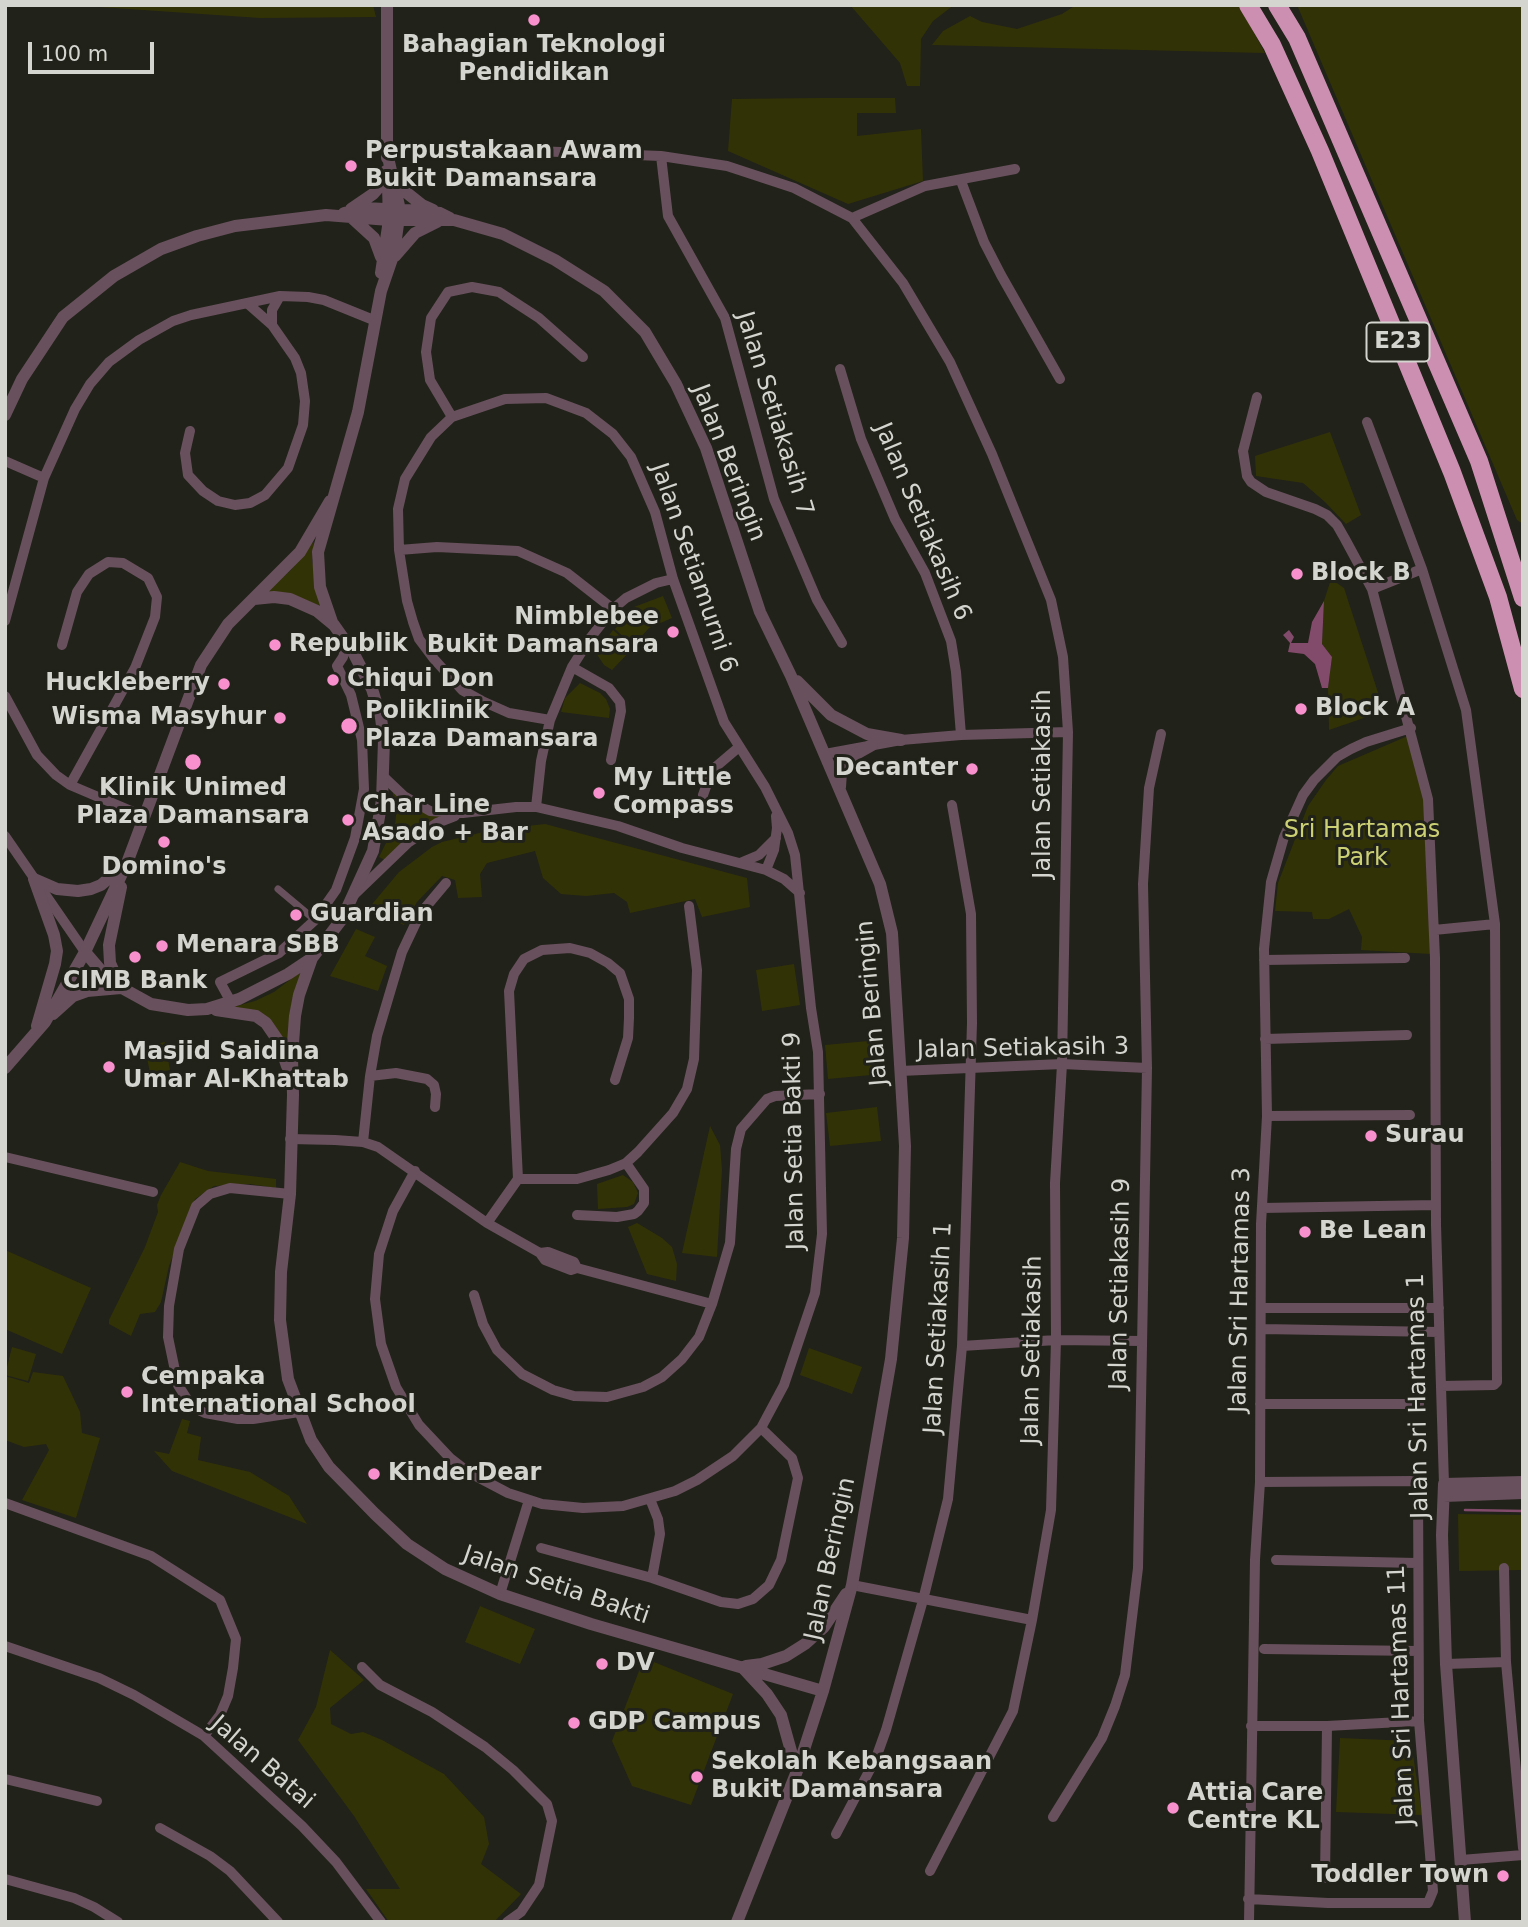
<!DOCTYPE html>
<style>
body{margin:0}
#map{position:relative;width:1528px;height:1927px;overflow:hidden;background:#212219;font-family:"DejaVu Sans",sans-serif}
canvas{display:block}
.frame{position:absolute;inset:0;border:7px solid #d4d5cf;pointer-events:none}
.scale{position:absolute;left:28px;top:42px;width:126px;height:32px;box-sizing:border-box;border:4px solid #d4d5cf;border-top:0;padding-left:9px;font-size:21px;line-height:24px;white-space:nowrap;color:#d4d5cf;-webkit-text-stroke:5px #212219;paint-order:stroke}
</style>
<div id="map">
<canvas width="1528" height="1927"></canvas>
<div class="frame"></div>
<div class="scale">100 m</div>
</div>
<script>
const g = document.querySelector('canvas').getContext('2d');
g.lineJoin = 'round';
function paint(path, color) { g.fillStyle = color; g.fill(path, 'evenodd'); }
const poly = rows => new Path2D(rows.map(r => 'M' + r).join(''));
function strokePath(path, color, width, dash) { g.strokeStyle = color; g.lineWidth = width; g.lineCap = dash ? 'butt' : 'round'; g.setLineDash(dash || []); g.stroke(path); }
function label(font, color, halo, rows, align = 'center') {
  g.font = font + ' "DejaVu Sans",sans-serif'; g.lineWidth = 6; g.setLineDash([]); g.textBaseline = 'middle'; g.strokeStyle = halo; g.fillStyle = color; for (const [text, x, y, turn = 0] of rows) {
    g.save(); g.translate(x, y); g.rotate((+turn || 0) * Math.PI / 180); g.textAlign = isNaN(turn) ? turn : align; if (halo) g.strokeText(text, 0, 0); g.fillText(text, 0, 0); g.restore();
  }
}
const green = poly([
 [70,5,373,5,376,17,260,18],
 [850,5,954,5,933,21,921,39,920,86,907,86,900,63],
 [1076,5,1239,5,1265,53,932,45,943,31,970,16,982,22,1017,29,1062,14],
 [1297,5,1523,5,1523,524,1517,520],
 [820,98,895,98,896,113,857,113,857,136,921,129,923,181,848,204,728,151,732,99],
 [1330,432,1361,515,1346,524,1325,502,1303,483,1256,476,1255,456],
 [314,541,312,561,322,607,289,593,266,592,291,570],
 [1331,579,1344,588,1384,711,1329,730,1328,688,1332,657,1322,644,1324,601],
 [663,596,672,618,649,628,633,646,615,629,634,607],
 [613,630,633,648,612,670,604,665,596,653],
 [580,683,600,693,606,699,610,709,609,718,561,712,565,698],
 [1410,735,1427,800,1431,954,1361,950,1362,937,1349,909,1329,919,1313,919,1312,912,1275,911,1278,883,1308,806,1326,780,1338,766],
 [392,787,402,797,451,815,387,861,379,857,395,825,396,815],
 [545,824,747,878,750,907,702,917,695,899,630,913,627,902,614,893,586,896,561,894,543,878,535,851,487,863,480,874,482,897,458,898,455,880,442,876,417,902,404,925,368,909,399,872,432,847,442,842,492,830],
 [356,929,375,937,365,956,387,966,378,991,330,976],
 [794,964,800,1005,762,1011,756,970],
 [303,970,289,1050,282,1036,233,1007,255,1001,274,992],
 [879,1040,882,1074,828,1079,825,1045],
 [165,1042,170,1070,150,1074,145,1046],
 [877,1107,881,1141,830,1146,826,1113],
 [710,1126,720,1145,722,1170,717,1257,682,1253],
 [180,1162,208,1171,276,1179,276,1188,250,1184,214,1186,195,1199,169,1266,161,1302,155,1312,140,1314,131,1336,109,1324,109,1320,145,1247,158,1212,157,1205,161,1195],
 [623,1175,633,1182,638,1193,634,1204,627,1207,598,1209,597,1184],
 [637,1223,662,1238,672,1247,677,1264,676,1281,647,1274,628,1227],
 [5,1250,91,1288,62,1354,5,1329],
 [12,1347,36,1354,28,1381,5,1375],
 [809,1348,862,1367,852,1394,800,1375],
 [33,1372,63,1376,80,1412,82,1433,100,1438,76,1518,22,1500,49,1450,46,1444,24,1447,5,1440,5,1376,29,1383],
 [182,1419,190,1421,187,1433,201,1437,198,1460,250,1472,289,1496,307,1524,172,1471,154,1451,169,1454],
 [1458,1514,1523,1515,1523,1570,1459,1571],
 [480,1606,535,1629,520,1664,465,1642],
 [330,1650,364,1680,330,1708,331,1724,351,1734,363,1732,382,1740,444,1774,484,1817,489,1844,481,1864,521,1894,494,1922,389,1922,366,1889,400,1889,354,1816,298,1740,316,1707],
 [644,1658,733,1694,691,1805,632,1786,612,1741],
 [1340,1738,1411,1741,1422,1815,1336,1812]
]);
const water = poly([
 [1324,601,1322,644,1332,657,1328,688,1322,688,1315,664,1304,654,1288,652,1290,643,1283,635,1289,630,1294,637,1291,643,1308,643,1312,622]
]);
const stream = poly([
 [1465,1510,1523,1511]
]);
const pedestrian = poly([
 [278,889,315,920]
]);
const minor = poly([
 [460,148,661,156,727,166,794,188,852,218,903,283,950,362,992,454,1051,600,1063,657,1068,732,1062,1064,1055,1183,1056,1340,1051,1510,1032,1620,1013,1711,930,1871],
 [661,156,668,216,725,318,774,499,817,600,842,643],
 [961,181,984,242,1001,275,1060,379],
 [852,218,925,186,1015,169],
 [272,325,272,310,280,296],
 [840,369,861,439,895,519,925,573,951,641,956,672,961,735],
 [1257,397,1243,451,1247,476,1251,482,1266,492,1315,509,1327,515,1337,525,1345,539,1372,589,1428,799,1435,958,1436,1225,1444,1484],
 [452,417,430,380,426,352,431,318,448,292,472,287,499,292,539,318,583,357],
 [1367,422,1422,569,1466,710,1495,924,1497,1382,1494,1385,1441,1386],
 [190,431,185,453,188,475,203,491,218,501,235,505,250,503,265,495,288,468,303,425,305,401,301,373,295,358,272,325,247,303],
 [5,461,44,478],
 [399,550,437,547,518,551,567,573,613,609],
 [1372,589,1422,569],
 [5,621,44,478,75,409,90,384,109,362,139,340,173,321,191,315,280,296,308,297,324,300,376,321],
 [62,645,77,592,89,574,108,562,123,563,148,578,157,597,155,617,135,668,70,785],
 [337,666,343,657,347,643],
 [572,667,609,688,620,702,621,711,611,760],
 [5,696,37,755,56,775,70,785,143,816],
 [825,754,901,740,961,735,1068,732],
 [384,777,404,796,430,811,463,813,516,807,536,807,618,826,682,848,766,870,784,879,800,893],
 [703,795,712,770,739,747],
 [536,807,541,761,550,720,572,667,591,637,613,609,626,598,656,583,673,579],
 [5,836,85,952],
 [740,863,759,855,776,838],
 [766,870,774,850,777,828,776,816],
 [355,894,409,842,437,823,455,816],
 [1434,930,1495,924],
 [1264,960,1405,958],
 [231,1002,220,982,279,953,315,920,336,890,355,838,364,789,362,740,351,695,337,666],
 [1265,1039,1407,1035],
 [900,1071,1062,1064,1147,1068],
 [370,1076,396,1073,427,1079,434,1085,436,1094,435,1107],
 [1267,1116,1410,1115],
 [290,1139,335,1140,363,1142,378,1147,487,1223,540,1253,545,1260,571,1270,577,1268,712,1304],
 [363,1142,370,1076,377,1036,402,952,420,914,446,883],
 [5,1157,153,1192],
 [415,1171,393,1211,379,1254,375,1299,381,1344,396,1387,419,1425,450,1458,468,1472,508,1493,542,1504,583,1508,623,1506,675,1491,697,1480,733,1456,761,1428,784,1385,815,1293,822,1234,818,1052,811,1008,795,855,788,833,765,787,724,722,673,579,655,512,631,457,613,434,586,413,546,398,505,399,452,417,431,437,405,479,398,509,399,550,407,601,413,622,419,639,434,659,462,690,482,701,509,713,550,720],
 [518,1179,577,1179,609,1170,626,1163,638,1152,673,1113,687,1089,694,1059,697,970,689,906],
 [290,1194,230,1188,210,1194,196,1206,179,1249,169,1306,168,1337,178,1385,192,1407,205,1413,238,1419,253,1419,299,1412],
 [1262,1208,1436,1205],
 [577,1215,617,1217,634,1214,638,1211,644,1203,644,1189,626,1163],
 [487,1223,518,1179,509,991,514,974,524,959,542,950,570,948,590,953,608,963,620,973,629,999,629,1018,628,1038,615,1080],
 [540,1253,548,1252,574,1262,577,1268],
 [474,1295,483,1324,497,1350,522,1374,553,1390,574,1396,607,1397,643,1387,662,1377,682,1359,699,1337,712,1304,730,1243,736,1149,741,1129,767,1099,775,1096,820,1094],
 [1262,1308,1439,1308],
 [1262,1329,1439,1332],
 [962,1346,1056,1340,1142,1341],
 [1260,1404,1419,1404],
 [650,1499,658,1519,660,1534,652,1578],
 [5,1503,151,1556,220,1600,236,1639,233,1668,228,1696,220,1715,204,1736],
 [541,1548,652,1578,721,1602,738,1604,753,1599,769,1585,781,1560,798,1478,792,1458,761,1428],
 [1276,1560,1417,1563],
 [1504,1568,1506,1662,1523,1848],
 [852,1585,1032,1620],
 [500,1594,529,1500],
 [5,1646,99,1678,134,1695,204,1736,302,1826,336,1862,381,1922],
 [1264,1649,1418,1651],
 [1446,1664,1506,1662],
 [362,1667,380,1685,432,1712,485,1747,513,1770,547,1804,552,1821,539,1885,521,1912,507,1922],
 [1251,1726,1327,1726,1419,1721],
 [5,1779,97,1801],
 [1053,1817,1102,1738,1115,1706,1125,1675,1138,1568,1147,1068,1143,884,1149,788,1161,734],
 [160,1828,210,1856,230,1871,278,1922],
 [836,1834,876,1758,886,1730,923,1600,948,1499,962,1346,972,1023,971,914,952,805],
 [1461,1860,1523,1855],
 [1325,1878,1327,1726],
 [5,1879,74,1898,94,1907,118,1922],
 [1248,1899,1328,1903,1428,1903,1433,1891,1419,1721,1418,1484,1414,1481,1260,1482],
 [1249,1922,1255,1560,1260,1482,1261,1224,1267,1116,1264,949,1271,882,1284,837,1303,795,1314,780,1337,757,1351,749,1366,742,1411,728]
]);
const tertiary = poly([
 [387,5,387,158],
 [396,175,407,193,422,205,433,210],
 [351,209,373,194,380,186,386,171],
 [344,213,365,208,424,211,440,213,450,218],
 [351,217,374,238,381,257],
 [395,256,415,233,437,222],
 [381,273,389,220,388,187],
 [5,415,22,379,63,317,114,276,161,249,197,236,235,226,326,215,389,220,454,220,503,234,555,260,604,291,645,332,676,384,706,448,760,612,791,676,880,884,892,933,905,1146,903,1238,891,1359,852,1585,823,1691,797,1771,737,1922],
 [254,599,274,597,290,599,317,611,334,625,353,652,372,689,381,718,384,740,382,800,373,851,342,919,312,958,299,995,295,1016,292,1057,293,1095,290,1194,281,1272,280,1320,288,1379,311,1440,329,1467,375,1514,407,1544,445,1569,500,1594,591,1624,823,1691],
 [332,622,320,587,318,552,358,412,381,291,394,253,400,210,387,153],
 [797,681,831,715,867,734,901,740],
 [840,787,841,772,849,758,872,745],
 [34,879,54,935,57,951,55,964,37,1026],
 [34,879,57,889,78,891,91,889,101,885,121,868],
 [121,887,109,945,110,963,121,988],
 [85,952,109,980,122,988,151,1004,188,1010,207,1009,239,999,288,974,312,958],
 [216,1010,256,1016,266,1023,279,1042,287,1066],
 [53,1014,73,996,87,991,121,988],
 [5,1068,45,1022,85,952,127,863,201,665,228,624,300,552,330,501],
 [1444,1496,1523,1493],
 [746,1666,762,1664,786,1656,805,1644,824,1627,846,1594],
 [742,1667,767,1694,781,1715,796,1769],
 [1465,1922,1446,1664,1442,1535,1444,1484,1523,1482]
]);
const motorway = poly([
 [1248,5,1272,45,1320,151,1452,472,1498,597,1523,689],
 [1277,5,1297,38,1479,461,1523,598]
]);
const markers = [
 [534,20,7,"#f790cd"],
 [351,166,7,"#f790cd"],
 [1297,574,7,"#f790cd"],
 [673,632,7,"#f790cd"],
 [275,645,7,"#f790cd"],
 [333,680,7,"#f790cd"],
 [224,684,7,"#f790cd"],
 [1301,709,7,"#f790cd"],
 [280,718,7,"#f790cd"],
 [349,726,9,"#f790cd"],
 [193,762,9,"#f790cd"],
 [972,769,7,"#f790cd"],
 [599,793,7,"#f790cd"],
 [348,820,7,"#f790cd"],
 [164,842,7,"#f790cd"],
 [296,915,7,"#f790cd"],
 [162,946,7,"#f790cd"],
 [135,957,7,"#f790cd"],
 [109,1067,7,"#f790cd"],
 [1371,1136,7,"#f790cd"],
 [1305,1232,7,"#f790cd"],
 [127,1392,7,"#f790cd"],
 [374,1474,7,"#f790cd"],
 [602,1664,7,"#f790cd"],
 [574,1723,7,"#f790cd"],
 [697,1777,7,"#f790cd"],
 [1173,1808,7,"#f790cd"],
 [1503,1876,7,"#f790cd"]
];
const shields = [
 [1398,342,63]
];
const shieldNames = [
 ["E23",1398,342]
];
const poiNames = [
 ["Bahagian Teknologi",534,46,"center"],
 ["Pendidikan",534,74,"center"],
 ["Perpustakaan Awam",365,152],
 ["Bukit Damansara",365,180],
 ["Block B",1311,574],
 ["Nimblebee",659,618,"right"],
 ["Bukit Damansara",659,646,"right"],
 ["Republik",289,645],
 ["Chiqui Don",347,680],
 ["Huckleberry",210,684,"right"],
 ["Block A",1315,709],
 ["Poliklinik",365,712],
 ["Plaza Damansara",365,740],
 ["Wisma Masyhur",266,718,"right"],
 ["Decanter",958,769,"right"],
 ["My Little",613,779],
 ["Compass",613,807],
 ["Klinik Unimed",193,789,"center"],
 ["Plaza Damansara",193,817,"center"],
 ["Char Line",362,806],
 ["Asado + Bar",362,834],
 ["Domino's",164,868,"center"],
 ["Guardian",310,915],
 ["Menara SBB",176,946],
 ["CIMB Bank",135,982,"center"],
 ["Masjid Saidina",123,1053],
 ["Umar Al-Khattab",123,1081],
 ["Surau",1385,1136],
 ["Be Lean",1319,1232],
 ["Cempaka",141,1378],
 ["International School",141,1406],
 ["KinderDear",388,1474],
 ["DV",616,1664],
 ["GDP Campus",588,1723],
 ["Sekolah Kebangsaan",711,1763],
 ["Bukit Damansara",711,1791],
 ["Attia Care",1187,1794],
 ["Centre KL",1187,1822],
 ["Toddler Town",1489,1876,"right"]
];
const streetNames = [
 ["Jalan Setiakasih 7",774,414,73],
 ["Jalan Beringin",728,463,69],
 ["Jalan Setiakasih 6",922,522,67],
 ["Jalan Setiamurni 6",693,568,71],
 ["Jalan Setiakasih",1044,784,-90],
 ["Jalan Beringin",873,1003,-95],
 ["Jalan Setiakasih 3",1023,1049,-1],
 ["Jalan Setia Bakti 9",795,1141,-91],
 ["Jalan Setiakasih 9",1121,1284,-89],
 ["Jalan Sri Hartamas 3",1241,1290,-89],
 ["Jalan Setiakasih 1",939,1328,-87],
 ["Jalan Setiakasih",1033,1350,-89],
 ["Jalan Sri Hartamas 1",1419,1396,-91],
 ["Jalan Beringin",831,1559,-78],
 ["Jalan Setia Bakti",556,1586,19],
 ["Jalan Sri Hartamas 11",1402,1695,-92],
 ["Jalan Batai",262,1763,41]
];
const parkNames = [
 ["Sri Hartamas",1362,831],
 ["Park",1362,859]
];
paint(green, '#323207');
paint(water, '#824b6b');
strokePath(stream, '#824b6b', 2.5);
strokePath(pedestrian, '#68505d', 7);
strokePath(minor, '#68505d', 10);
strokePath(tertiary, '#68505d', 12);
strokePath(motorway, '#cc8fb1', 18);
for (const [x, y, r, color] of markers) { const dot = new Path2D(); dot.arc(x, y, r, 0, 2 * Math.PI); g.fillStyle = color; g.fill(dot); strokePath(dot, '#212219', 2.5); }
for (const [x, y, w] of shields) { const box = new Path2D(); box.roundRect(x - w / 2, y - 19.5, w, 39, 5); g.fillStyle = '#212219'; g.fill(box); strokePath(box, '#d4d5cf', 2); }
label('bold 23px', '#d4d5cf', null, shieldNames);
label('bold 24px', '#d4d5cf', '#212219', poiNames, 'left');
label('24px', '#d4d5cf', '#212219', streetNames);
label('24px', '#ccd074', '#212219', parkNames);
</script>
